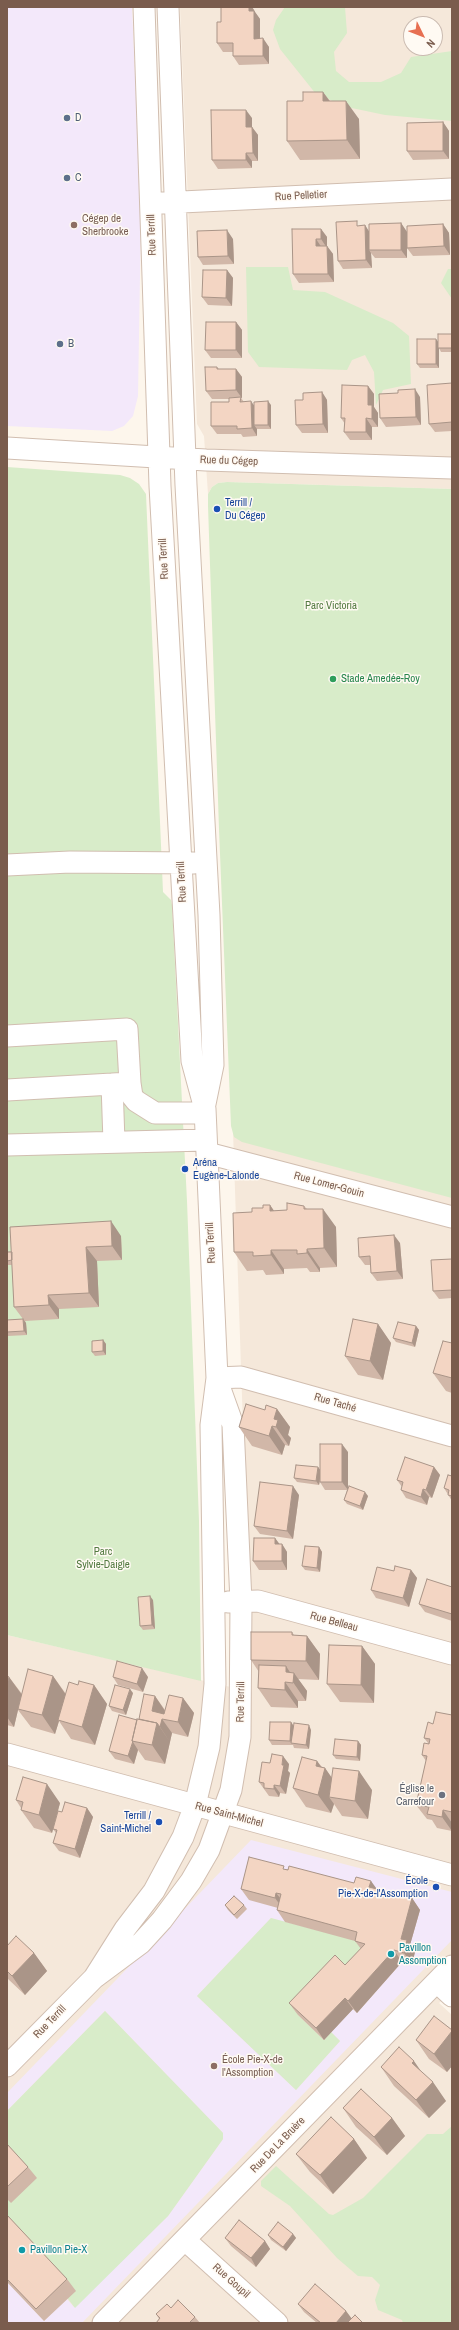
<!DOCTYPE html>
<meta charset="utf-8">
<style>
body{margin:0}
#map{position:relative;width:459px;height:2330px;overflow:hidden;background:#fdf6ec;font-family:"Archivo Narrow",sans-serif}
canvas{display:block}
.frame{position:absolute;inset:0;border:8px solid #7a5c4d;pointer-events:none}
.north{position:absolute;left:403px;top:16px;width:40px;height:40px;box-sizing:border-box;background:#fffaf3;border:1px solid #cabbb1;border-radius:50%;rotate:133deg;font-size:11px;font-weight:700;line-height:16px;text-align:center;color:#7a5c4d}
.north::after{content:'';display:block;margin:auto;width:14px;height:18px;background:#e76f51;clip-path:polygon(50% 0,100% 100%,50% 72%,0 100%)}
</style>
<div id="map">
<canvas width="459" height="2330"></canvas>
<div class="frame"></div>
<div class="north">N</div>
</div>
<script>
const g = document.querySelector('canvas').getContext('2d');
g.lineJoin = 'round';
function paint(path, color) { g.fillStyle = color; g.fill(path, 'evenodd'); }
const poly = rows => new Path2D(rows.map(r => 'M' + r).join(''));
function strokePath(path, color, width, dash) { g.strokeStyle = color; g.lineWidth = width; g.lineCap = dash ? 'butt' : 'round'; g.setLineDash(dash || []); g.stroke(path); }
function label(font, color, halo, rows, align = 'center') {
  g.font = font + ' "Archivo Narrow",sans-serif'; g.lineWidth = 3; g.setLineDash([]); g.textBaseline = 'middle'; g.strokeStyle = halo; g.fillStyle = color; for (const [text, x, y, turn = 0] of rows) {
    g.save(); g.translate(x, y); g.rotate((+turn || 0) * Math.PI / 180); g.textAlign = isNaN(turn) ? turn : align; if (halo) g.strokeText(text, 0, 0); g.fillText(text, 0, 0); g.restore();
  }
}
const residential = poly([
 [180,7,452,7,452,489,227,482,218,483,212,487,208,494,204,436,197,424],
 [411,24,435,24,435,48,411,48],
 [231,1072,452,1128,452,1990,439,2003,452,2015,452,2323,7,2323,7,1635,252,1692]
]);
const education = poly([
 [7,7,132,7,141,216,138,396,133,416,124,426,112,431,7,426],
 [251,1840,452,1892,452,1940,82,2323,7,2323,7,2282,44,2321,67,2299,74,2307,168,2216,223,2139,223,2133,105,2011,7,2111,7,2093],
 [271,1918,402,1962,357,2013,353,2009,331,2032,340,2041,296,2090,197,1996]
]);
const green = poly([
 [285,7,345,7,347,33,334,52,336,71,349,82,381,82,401,73,411,57,452,51,452,121,385,115,347,107,316,94,280,49,273,30,276,20],
 [246,267,288,267,293,290,325,292,393,323,409,336,411,384,383,390,376,405,374,372,365,355,352,360,347,370,259,367,248,352],
 [448,269,452,269,452,299,441,283],
 [7,467,120,475,130,478,139,484,146,494,163,892,171,900,172,905,187,1201,199,1521,201,1681,7,1635],
 [227,482,452,489,452,1198,242,1142,234,1137,231,1126,219,829,208,506,208,494,212,487,218,483],
 [271,1918,366,1943,364,1953,298,2015,324,2040,331,2032,340,2041,296,2090,197,1996],
 [105,2011,223,2133,223,2139,168,2216,75,2308,7,2219,7,2111],
 [452,2126,452,2323,403,2323,402,2320,378,2310,375,2300,380,2285,372,2277,358,2276,337,2258,290,2206,261,2186,261,2181,276,2166,329,2214,333,2215,363,2198,427,2134,443,2134]
]);
const minor = poly([
 [168,7,186,485,209,915,213,1065,205,1104],
 [161,203,452,189],
 [7,448,206,460,452,468],
 [7,865,70,862,194,863],
 [7,1036,127,1029,130,1083,7,1090],
 [130,1083,132,1096,136,1101,155,1113,205,1113],
 [112,1084,114,1142],
 [7,1145,206,1140],
 [207,1153,452,1217],
 [217,1378,241,1377,452,1436],
 [228,1602,258,1601,452,1654],
 [7,1754,452,1875],
 [94,1978,125,1929,154,1891,183,1837,195,1805,209,1747,215,1684,211,1425,217,1378,205,1109,192,1061,160,486,144,7],
 [437,1982,452,1996],
 [7,2066,94,1978,141,1943,162,1920,191,1881,209,1850,231,1790,240,1737,241,1602,233,1425,218,1383],
 [185,2240,277,2323],
 [103,2323,452,1966]
]);
const wall = poly([
 [221,7,252,7,254,10,255,12,260,19,260,38,269,47,269,64,239,65,233,56,233,52,223,52,217,43,221,22],
 [430,7,452,7,431,8],
 [323,92,330,101,359,119,360,159,300,160,287,141,303,101],
 [252,118,252,127,258,135,258,161,252,161,252,168,218,169,212,160],
 [443,122,449,131,449,159,413,160,407,151],
 [401,223,407,232,443,224,449,233,450,255,413,256,407,248,407,233,407,258,375,258,371,253,372,268,343,269,338,261,360,225,365,225,369,232],
 [321,229,327,237,327,246,333,254,334,282,299,283,293,274],
 [233,239,234,264,203,265,198,257],
 [227,270,233,278,232,306,208,305,202,297],
 [236,322,242,330,242,358,211,358,205,350],
 [452,334,452,352,441,352,439,348,439,368,420,368,417,364,438,342],
 [217,367,219,369,236,369,242,377,242,398,241,398,244,402,254,405,271,405,271,429,257,429,257,436,243,437,241,434,217,434,211,426,229,402,229,399,212,399,206,391],
 [452,383,452,431,435,432,429,424],
 [368,386,374,394,374,407,378,413,378,427,372,427,372,440,350,440,344,432,345,424,341,418],
 [322,392,327,400,328,433,302,433,296,425,303,400],
 [420,397,421,425,386,427,380,418],
 [270,1205,274,1211,287,1210,304,1206,307,1209,336,1227,337,1267,320,1268,320,1272,310,1272,307,1268,284,1269,284,1274,266,1275,263,1270,247,1271,234,1252,252,1212],
 [121,1236,122,1260,97,1261,99,1307,59,1309,59,1319,25,1321,26,1323,27,1335,8,1336,7,1335,7,1320,23,1319,14,1307,12,1265,7,1265,7,1252],
 [400,1243,403,1279,377,1281,371,1273,370,1265,365,1265,359,1257],
 [452,1259,452,1298,439,1299,433,1291],
 [378,1324,391,1343,383,1380,358,1375,345,1356],
 [416,1326,419,1330,415,1347,396,1342,393,1338],
 [103,1340,106,1344,106,1355,95,1356,92,1352],
 [452,1343,452,1393,446,1391,433,1373],
 [277,1409,290,1427,288,1435,291,1438,289,1446,285,1445,282,1455,252,1446,239,1427,265,1410],
 [348,1452,348,1489,368,1496,363,1510,347,1504,344,1500,347,1490,325,1490,320,1482,319,1485,297,1482,294,1478,318,1467,320,1470],
 [434,1467,440,1475,432,1498,429,1497,427,1505,406,1498,401,1490,402,1487,397,1480],
 [452,1476,452,1501,444,1488],
 [299,1495,293,1539,260,1534,254,1526],
 [275,1538,279,1544,282,1544,287,1552,287,1570,259,1570,253,1561],
 [319,1547,322,1552,320,1572,305,1570,302,1566],
 [411,1570,417,1578,409,1607,376,1598,371,1590],
 [452,1587,452,1621,425,1612,419,1604],
 [153,1600,155,1629,143,1630,140,1626],
 [292,1632,294,1635,307,1636,320,1654,319,1680,298,1679,307,1691,306,1701,298,1701,298,1708,271,1707,258,1688,259,1672,251,1660],
 [362,1646,375,1664,374,1703,340,1702,327,1684],
 [7,1676,9,1677,22,1694,53,1676,66,1694,78,1685,94,1685,107,1704,95,1745,71,1739,59,1721,55,1734,31,1727,18,1710,14,1727,7,1725],
 [113,1677,148,1677,143,1692,118,1685],
 [133,1693,126,1715,112,1711,109,1706],
 [155,1696,165,1710,183,1698,194,1713,188,1737,172,1733,165,1764,145,1760,138,1750,134,1764,115,1759,109,1751,137,1720,139,1719],
 [452,1715,452,1831,437,1828,432,1820,427,1819,416,1805,426,1761,422,1755,428,1743,424,1738,433,1724],
 [291,1722,294,1726,311,1730,309,1749,294,1748,293,1745,272,1745,269,1740],
 [358,1741,361,1745,360,1761,336,1759,333,1755],
 [317,1761,322,1767,325,1768,332,1778,372,1790,368,1819,342,1816,334,1804,331,1813,306,1807,293,1788],
 [270,1763,289,1764,288,1771,290,1773,286,1794,280,1793,279,1797,269,1796,259,1782],
 [16,1800,60,1803,54,1825,62,1812,87,1808,93,1817,80,1858,59,1851,53,1843,56,1833,53,1829,52,1833,34,1828,21,1810,21,1808],
 [286,1869,376,1889,412,1898,420,1910,410,1945,415,1952,412,1964,402,1962,357,2013,353,2009,324,2040,298,2015,289,2003,345,1965,361,1949,355,1941,285,1922,277,1910,278,1908,249,1900,241,1889],
 [225,1905,244,1905,247,1909,237,1919,228,1910],
 [7,1946,34,1953,47,1971,25,1995,7,1978],
 [452,2030,452,2066,447,2072,429,2059,416,2040],
 [381,2067,446,2101,429,2118,394,2086],
 [343,2108,392,2118,405,2136,387,2155,356,2127],
 [354,2139,367,2158,333,2194,310,2172,296,2154],
 [7,2144,28,2167,37,2178,11,2203,7,2199],
 [7,2215,67,2279,76,2291,44,2321,7,2282],
 [293,2234,296,2238,286,2251,271,2240,268,2235],
 [225,2238,265,2241,270,2249,256,2267,231,2246],
 [298,2304,346,2311,351,2318,363,2323,317,2323,304,2312],
 [156,2314,195,2317,200,2323,156,2323,159,2319]
]);
const shadedWall = poly([
 [249,7,252,7,254,10,255,12,260,19,260,47,254,39,249,11],
 [263,38,269,47,269,64,263,56],
 [323,92,336,110,323,101],
 [346,101,359,119,360,159,347,140],
 [246,110,252,118,252,135,246,127],
 [443,122,449,131,449,159,443,151],
 [252,127,258,135,258,161,253,153],
 [246,153,252,161,252,168,246,160],
 [401,223,407,232,407,258,401,250],
 [443,224,449,233,450,255,444,246],
 [365,225,370,233,369,250,371,253,372,268,366,260],
 [321,229,327,237,327,248,321,239],
 [227,230,233,239,234,264,228,256],
 [316,239,322,248,316,246],
 [327,246,333,254,334,282,328,274],
 [227,270,233,278,232,306,226,298],
 [236,322,242,330,242,358,236,350],
 [436,339,439,343,439,368,436,364],
 [236,369,242,377,242,398,236,390],
 [368,386,374,394,374,407,378,413,378,427,372,419,368,405],
 [415,389,420,397,421,425,416,417],
 [322,392,327,400,328,433,323,424],
 [251,401,257,410,254,425,257,429,257,436,252,428],
 [268,401,271,405,271,429,268,425],
 [366,418,372,427,372,440,366,432],
 [270,1205,283,1224,270,1211],
 [323,1209,336,1227,337,1267,324,1248],
 [111,1221,121,1236,122,1260,112,1246],
 [394,1235,400,1243,403,1279,397,1271],
 [86,1247,97,1261,99,1307,89,1293],
 [307,1249,320,1268,320,1272,307,1253],
 [271,1250,284,1269,284,1274,271,1255],
 [48,1295,59,1309,59,1319,49,1305],
 [23,1319,26,1323,27,1335,24,1331],
 [378,1324,391,1343,383,1380,370,1361],
 [416,1326,419,1330,415,1347,412,1343],
 [103,1340,106,1344,106,1355,103,1351],
 [277,1409,290,1427,288,1435,291,1438,289,1446,276,1427,274,1419],
 [272,1426,285,1445,282,1455,269,1436],
 [342,1444,348,1452,348,1490,342,1482],
 [318,1467,321,1471,319,1485,316,1481],
 [434,1467,440,1475,432,1498,426,1490],
 [293,1486,299,1495,293,1539,287,1531],
 [423,1489,429,1497,427,1505,421,1497],
 [365,1492,368,1496,363,1510,360,1506],
 [275,1538,281,1546,275,1544],
 [282,1544,287,1552,287,1570,282,1561],
 [319,1547,322,1552,320,1572,317,1568],
 [411,1570,417,1578,409,1607,403,1598],
 [150,1596,153,1600,155,1629,152,1625],
 [307,1636,320,1654,319,1680,306,1661],
 [362,1646,375,1664,374,1703,361,1685],
 [286,1666,293,1677,294,1673,307,1691,306,1701,286,1672],
 [142,1668,148,1677,143,1692,137,1684],
 [53,1676,66,1695,58,1720,59,1721,55,1734,42,1715],
 [9,1677,22,1695,18,1709,18,1710,14,1727,7,1717,7,1685],
 [285,1682,298,1701,298,1708,285,1690],
 [94,1685,107,1704,95,1745,82,1727],
 [130,1689,133,1693,126,1715,123,1710],
 [155,1696,165,1711,164,1719,162,1719,172,1733,170,1742,160,1727,152,1711],
 [183,1698,194,1713,188,1737,178,1722],
 [291,1722,294,1727,292,1743,290,1741],
 [157,1723,170,1742,165,1764,152,1745],
 [309,1725,311,1730,309,1749,306,1745],
 [358,1741,361,1745,360,1761,357,1757],
 [133,1742,138,1750,134,1764,128,1756],
 [283,1756,289,1764,288,1771,290,1773,286,1794,280,1786,282,1765],
 [317,1761,324,1771,325,1768,338,1787,329,1797,334,1804,331,1813,318,1795,316,1766],
 [359,1771,372,1790,368,1819,355,1801],
 [47,1784,60,1803,52,1833,39,1815],
 [274,1785,280,1793,279,1797,274,1789],
 [87,1808,93,1817,80,1858,75,1849],
 [443,1810,452,1823,452,1831,442,1817],
 [371,1881,379,1892,369,1887],
 [276,1893,285,1904,283,1909,275,1898],
 [412,1898,420,1910,410,1945,415,1952,412,1964,404,1953,401,1939],
 [394,1950,402,1962,357,2013,348,2001],
 [34,1953,47,1971,25,1995,12,1976],
 [345,1998,353,2009,324,2040,316,2028],
 [452,2031,452,2066,447,2072,434,2054],
 [414,2061,427,2080,412,2063],
 [433,2082,446,2101,429,2118,416,2100],
 [392,2118,405,2136,387,2155,374,2137],
 [354,2139,367,2158,333,2194,320,2175],
 [293,2234,296,2238,286,2251,283,2247],
 [265,2241,270,2249,256,2267,251,2258],
 [346,2311,352,2319,348,2323,336,2323]
]);
const building = poly([
 [221,7,249,7,249,11,254,11,254,39,263,38,263,56,233,56,233,43,217,43,217,22,221,22,221,7],
 [303,92,323,92,323,101,346,101,347,140,287,141,287,101,303,101,303,92],
 [211,110,246,110,246,127,252,127,253,153,246,153,246,160,212,160,211,110],
 [443,122,443,151,407,151,407,123,443,122],
 [357,221,357,226,365,225,366,260,338,261,336,222,357,221],
 [401,223,401,250,369,250,369,224,401,223],
 [443,224,444,246,407,248,407,226,443,224],
 [292,229,321,229,321,239,316,239,316,246,327,246,328,274,293,274,292,229],
 [227,230,228,256,198,257,197,231,227,230],
 [203,270,227,270,226,298,202,297,203,270],
 [206,322,236,322,236,350,205,350,206,322],
 [438,334,452,334,452,348,438,348,438,334],
 [417,339,436,339,436,364,417,364,417,339],
 [205,367,217,367,217,369,236,369,236,390,206,391,205,367],
 [452,383,452,422,429,424,427,385,452,383],
 [342,385,368,386,368,405,372,405,372,419,366,418,366,432,344,432,345,418,341,418,342,385],
 [415,389,416,417,380,418,379,394,398,393,398,390,415,389],
 [322,392,323,424,296,425,295,400,303,400,303,393,322,392],
 [241,397,240,402,251,401,252,428,237,429,237,426,211,426,211,402,229,402,229,398,241,397],
 [268,401,268,425,254,425,254,402,268,401],
 [287,1203,304,1206,304,1209,323,1209,324,1248,307,1249,307,1253,297,1254,297,1250,271,1250,271,1255,253,1256,253,1252,234,1252,233,1213,252,1212,252,1208,263,1208,263,1205,270,1205,270,1211,287,1210,287,1203],
 [111,1221,112,1246,86,1247,89,1293,48,1295,49,1305,14,1307,10,1227,111,1221],
 [394,1235,397,1271,371,1273,370,1256,359,1257,358,1238,394,1235],
 [7,1252,12,1252,12,1260,7,1261,7,1252],
 [452,1259,452,1290,433,1291,431,1260,452,1259],
 [23,1319,24,1331,7,1332,7,1320,23,1319],
 [353,1319,378,1324,370,1361,345,1356,353,1319],
 [398,1322,416,1326,412,1343,393,1338,398,1322],
 [103,1340,103,1351,92,1352,92,1341,103,1340],
 [443,1341,452,1343,452,1378,433,1373,443,1341],
 [246,1404,265,1410,266,1405,277,1409,274,1419,278,1420,276,1427,272,1426,269,1436,239,1427,246,1404],
 [320,1444,342,1444,342,1482,320,1482,320,1444],
 [405,1457,434,1467,426,1490,423,1489,421,1497,401,1490,403,1482,397,1480,405,1457],
 [296,1465,318,1467,316,1481,294,1478,296,1465],
 [448,1475,452,1476,452,1496,448,1495,449,1490,444,1488,448,1475],
 [260,1482,293,1486,287,1531,254,1526,260,1482],
 [349,1486,365,1492,360,1506,344,1500,349,1486],
 [254,1538,275,1538,275,1544,282,1544,282,1561,253,1561,254,1538],
 [305,1546,319,1547,317,1568,302,1566,305,1546],
 [395,1566,411,1570,403,1598,371,1590,377,1567,394,1571,395,1566],
 [427,1579,452,1587,452,1614,419,1604,427,1579],
 [150,1596,152,1625,140,1626,138,1597,150,1596],
 [251,1632,292,1632,292,1635,307,1636,306,1661,251,1660,251,1632],
 [329,1645,362,1646,361,1685,327,1684,329,1645],
 [117,1661,142,1668,137,1684,113,1677,117,1661],
 [259,1665,286,1666,286,1672,294,1673,293,1683,285,1682,285,1690,258,1688,259,1665],
 [28,1669,53,1676,42,1715,18,1709,28,1669],
 [7,1676,9,1677,7,1685,7,1676],
 [79,1681,94,1685,82,1727,58,1720,69,1682,78,1685,79,1681],
 [115,1685,130,1689,123,1710,109,1706,115,1685],
 [144,1694,155,1696,152,1711,164,1714,169,1695,183,1698,178,1722,162,1719,160,1727,157,1723,139,1719,144,1694],
 [436,1712,452,1715,452,1812,443,1810,442,1817,427,1814,429,1807,416,1805,427,1756,422,1755,424,1743,429,1744,430,1739,424,1738,428,1722,433,1724,436,1712],
 [119,1715,137,1720,132,1741,133,1741,128,1756,109,1751,119,1715],
 [137,1719,157,1723,152,1745,132,1741,137,1719],
 [270,1722,291,1722,290,1741,269,1740,270,1722],
 [294,1723,309,1725,306,1745,291,1743,294,1723],
 [335,1739,358,1741,357,1757,333,1755,335,1739],
 [272,1754,283,1756,282,1765,284,1765,280,1786,274,1785,274,1789,264,1788,264,1783,259,1782,262,1762,270,1763,272,1754],
 [302,1757,317,1761,316,1766,325,1768,318,1795,293,1788,302,1757],
 [333,1768,359,1771,355,1801,329,1797,333,1768],
 [23,1777,47,1784,39,1815,21,1810,23,1802,16,1800,23,1777],
 [65,1802,87,1808,75,1849,53,1843,57,1830,53,1829,58,1811,62,1812,65,1802],
 [249,1857,284,1866,283,1869,288,1870,289,1866,354,1883,356,1877,371,1881,369,1887,412,1898,401,1939,407,1940,404,1953,394,1950,348,2001,345,1998,316,2028,289,2003,335,1955,345,1965,365,1944,355,1941,357,1932,277,1910,281,1894,276,1893,275,1898,241,1889,249,1857],
 [234,1896,244,1905,234,1915,225,1905,234,1896],
 [16,1936,34,1953,12,1976,7,1971,7,1946,16,1936],
 [434,2016,452,2030,452,2031,434,2054,416,2040,434,2016],
 [399,2047,414,2061,412,2063,433,2082,416,2100,381,2067,399,2047],
 [361,2089,392,2118,374,2137,343,2108,361,2089],
 [331,2117,354,2139,320,2175,296,2154,331,2117],
 [7,2144,28,2167,7,2187,7,2144],
 [7,2215,67,2279,36,2309,7,2279,7,2215],
 [239,2220,265,2241,251,2258,225,2238,239,2220],
 [278,2222,293,2234,283,2247,268,2235,278,2222],
 [315,2284,346,2311,336,2323,321,2323,298,2304,315,2284],
 [178,2300,195,2317,189,2323,156,2323,160,2318,156,2314,167,2304,171,2308,178,2300],
 [355,2315,363,2323,347,2323,355,2315]
]);
const markers = [
 [67,118,4,"#5c6f8a"],
 [67,178,4,"#5c6f8a"],
 [74,225,4,"#8d6e63"],
 [60,344,4,"#5c6f8a"],
 [217,509,4,"#1a4fb4"],
 [333,679,4,"#2e9e5b"],
 [185,1169,4,"#1a4fb4"],
 [442,1795,4,"#6b7280"],
 [159,1822,4,"#1a4fb4"],
 [436,1887,4,"#1a4fb4"],
 [391,1954,4,"#0f9aa8"],
 [214,2066,4,"#8d6e63"],
 [22,2250,4,"#0f9aa8"]
];
const serviceNames = [
 ["D",75,118],
 ["C",75,178],
 ["B",68,344]
];
const streetNames = [
 ["Rue Pelletier",301,196,-3],
 ["Rue Terrill",152,235,-92],
 ["Rue du Cégep",229,461,2],
 ["Rue Terrill",164,559,-93],
 ["Rue Terrill",182,882,-93],
 ["Rue Lomer-Gouin",329,1185,15],
 ["Rue Terrill",211,1243,-93],
 ["Rue Taché",335,1403,16],
 ["Rue Belleau",334,1622,15],
 ["Rue Terrill",241,1702,-89],
 ["Rue Saint-Michel",229,1815,15],
 ["Rue Terrill",50,2022,-46],
 ["Rue De La Bruère",278,2145,-46],
 ["Rue Goupil",231,2281,42]
];
const educationNames = [
 ["Cégep de",82,219],
 ["Sherbrooke",82,232],
 ["École Pie-X-de",222,2060],
 ["l'Assomption",222,2073]
];
const transitNames = [
 ["Terrill /",225,503],
 ["Du Cégep",225,516],
 ["Aréna",193,1163],
 ["Eugène-Lalonde",193,1176],
 ["Terrill /",151,1816,"right"],
 ["Saint-Michel",151,1829,"right"],
 ["École",428,1881,"right"],
 ["Pie-X-de-l'Assomption",428,1894,"right"]
];
const parkNames = [
 ["Parc Victoria",331,606],
 ["Parc",103,1552],
 ["Sylvie-Daigle",103,1565]
];
const leisureNames = [
 ["Stade Amedée-Roy",341,679]
];
const worshipNames = [
 ["Église le",434,1789],
 ["Carrefour",434,1802]
];
const cultureNames = [
 ["Pavillon",399,1948],
 ["Assomption",399,1961],
 ["Pavillon Pie-X",30,2250]
];
paint(residential, '#f5e8da');
paint(education, '#f3e8fa');
paint(green, '#d8ecc9');
strokePath(minor, '#d1beb0', 23);
strokePath(minor, '#fff', 21);
paint(wall, '#d1b7a8');
paint(shadedWall, '#aa9588');
paint(building, '#f3d5c3');
strokePath(building, '#aa9588', 1);
for (const [x, y, r, color] of markers) { const dot = new Path2D(); dot.arc(x, y, r, 0, 2 * Math.PI); g.fillStyle = color; g.fill(dot); strokePath(dot, '#fffaf3', 1.5); }
label('11px', '#4e5e75', '#fffaf3', serviceNames, 'left');
label('11px', '#7a5c4d', '#fffaf3', streetNames);
label('11px', '#785e54', '#fffaf3', educationNames, 'left');
label('11px', '#164399', '#fffaf3', transitNames, 'left');
label('11px', '#537a41', '#fffaf3', parkNames);
label('11px', '#27864d', '#fffaf3', leisureNames, 'left');
label('11px', '#5b616d', '#fffaf3', worshipNames, 'right');
label('11px', '#0d838f', '#fffaf3', cultureNames, 'left');
</script>
